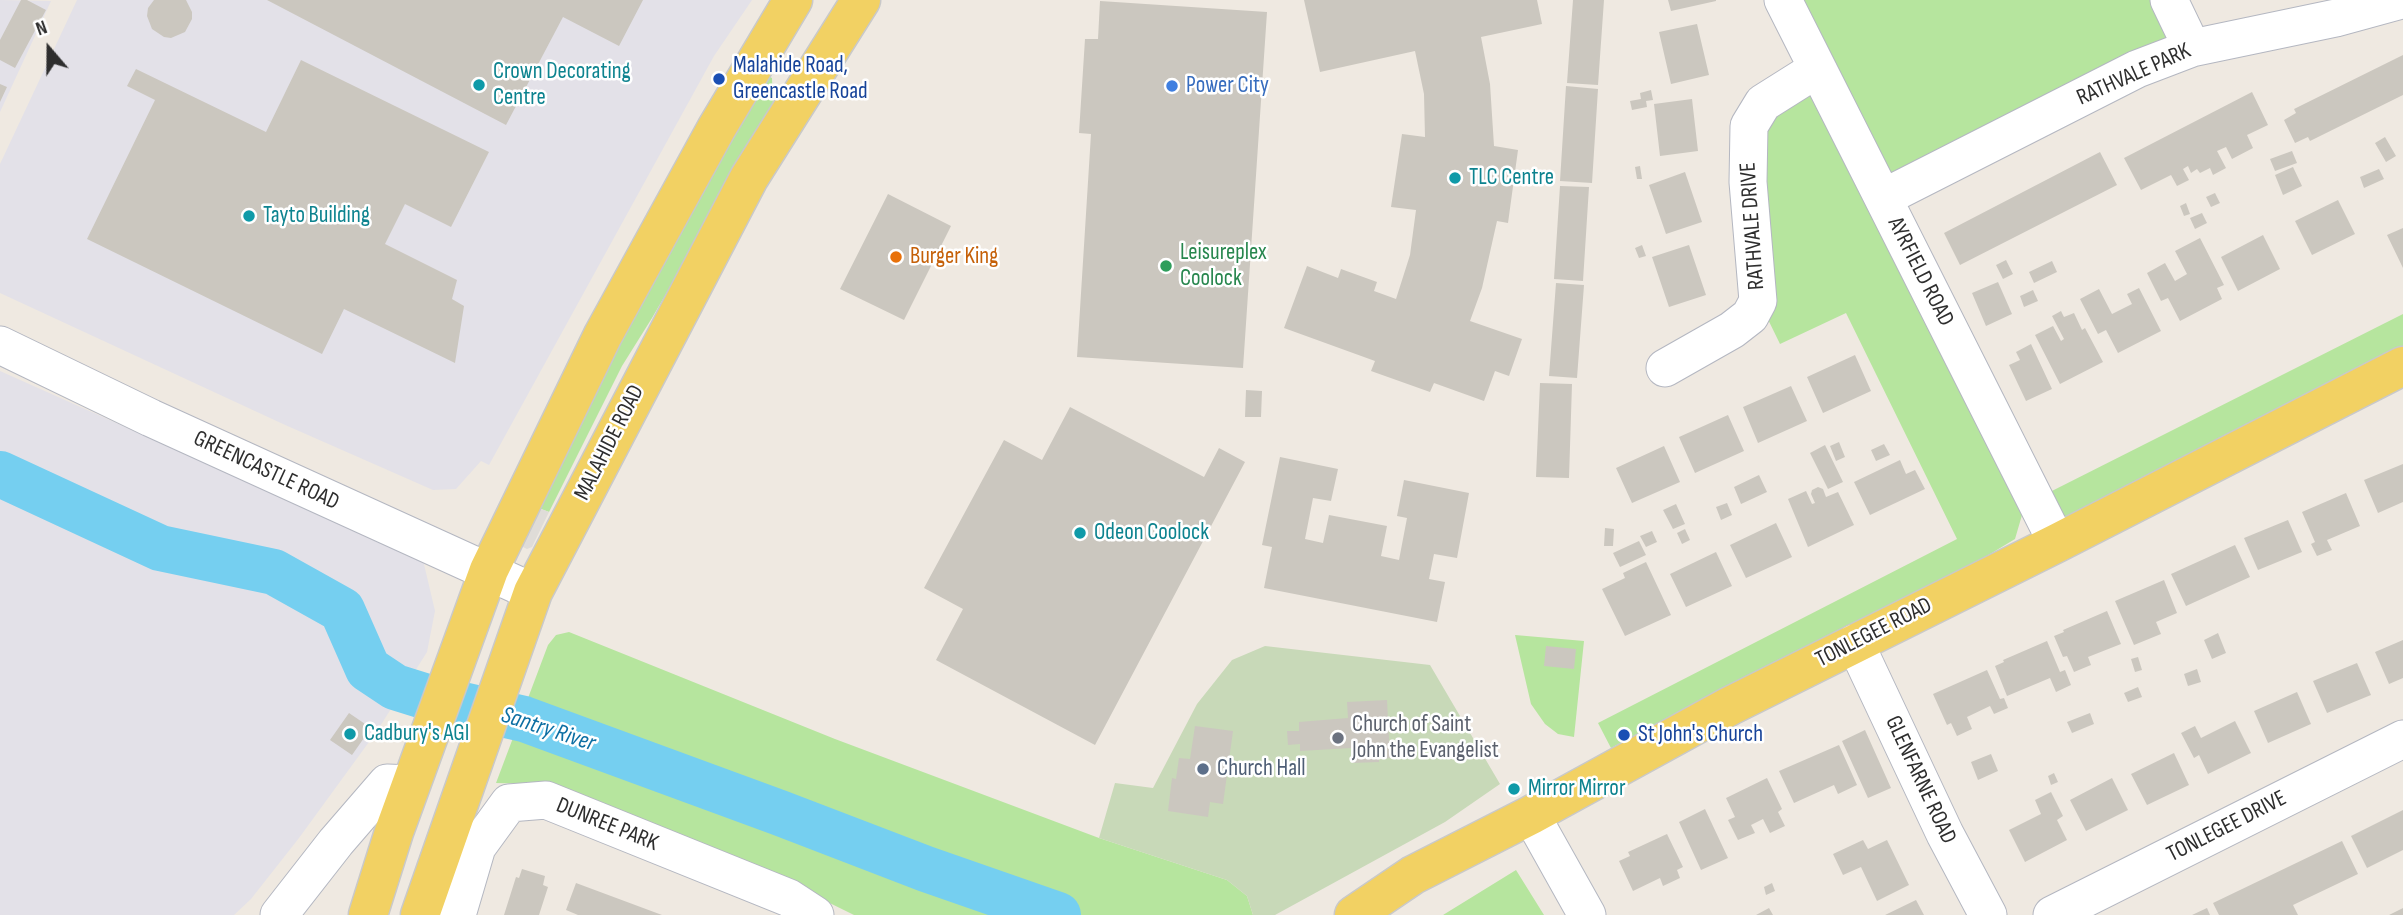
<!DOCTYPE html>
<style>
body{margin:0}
#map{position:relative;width:2403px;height:915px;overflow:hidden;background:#efe9e1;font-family:"Sofia Sans Condensed",sans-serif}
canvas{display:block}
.north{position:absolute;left:14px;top:14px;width:70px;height:70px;-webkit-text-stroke:5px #fff;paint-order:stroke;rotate:340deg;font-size:19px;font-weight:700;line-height:28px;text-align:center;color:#2e2e2e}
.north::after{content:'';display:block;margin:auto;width:24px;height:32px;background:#2e2e2e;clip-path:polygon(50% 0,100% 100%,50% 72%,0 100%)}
</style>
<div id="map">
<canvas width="2403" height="915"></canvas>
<div class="north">N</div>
</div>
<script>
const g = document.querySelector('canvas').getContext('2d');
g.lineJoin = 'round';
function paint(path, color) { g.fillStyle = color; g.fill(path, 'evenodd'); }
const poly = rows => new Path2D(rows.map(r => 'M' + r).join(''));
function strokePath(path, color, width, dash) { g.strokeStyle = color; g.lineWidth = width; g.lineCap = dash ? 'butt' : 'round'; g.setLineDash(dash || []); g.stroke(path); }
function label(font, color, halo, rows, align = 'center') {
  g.font = font + ' "Sofia Sans Condensed",sans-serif'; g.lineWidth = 5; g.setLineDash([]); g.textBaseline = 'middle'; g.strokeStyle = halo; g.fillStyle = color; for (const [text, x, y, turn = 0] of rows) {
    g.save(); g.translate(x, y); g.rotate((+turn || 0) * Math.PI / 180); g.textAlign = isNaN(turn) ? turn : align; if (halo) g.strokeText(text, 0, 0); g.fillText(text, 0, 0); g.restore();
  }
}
const industrial = poly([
 [0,0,51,1,0,112],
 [77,0,752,0,714,56,489,465,481,461,456,489,433,490,283,424,0,293,0,164],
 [0,371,423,560,435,611,427,652,377,731,299,838,251,899,234,915,0,915]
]);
const green = poly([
 [1785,0,2169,0,2185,32,1895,191],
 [1817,69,2020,501,2022,515,2015,539,1967,568,1705,698,1611,748,1598,723,1957,539,1846,313,1780,344,1759,301,1750,126],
 [766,75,772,78,773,105,771,113,652,318,622,366,549,512,536,507,651,275],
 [2403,314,2403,366,2058,542,2036,499],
 [569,632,835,739,1099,838,1227,880,1247,896,1253,915,854,915,789,883,532,784,496,783,548,645,556,635],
 [1515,635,1584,641,1574,737,1558,734,1545,724,1531,704],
 [1516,870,1544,915,1443,915]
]);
const cemetery = poly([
 [1265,646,1430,665,1500,784,1445,822,1275,915,1253,915,1247,896,1227,880,1099,838,1115,783,1153,788,1197,704,1232,660]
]);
const plaza = poly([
 [536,507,549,512,532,547,527,549,521,546]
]);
const river = poly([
 [0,474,160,548,274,572,342,610,368,669,395,687,427,697,524,719,780,813,926,869,1058,915]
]);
const building = poly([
 [21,0,27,0,46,10,15,68,0,60,0,40],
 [154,0,186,0,192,12,192,19,185,32,171,38,164,37,152,29,147,16,148,8],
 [267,0,643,0,619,46,563,17,506,125],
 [1304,0,1537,0,1542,24,1481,37,1490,84,1494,146,1518,150,1508,223,1497,221,1482,288,1470,321,1522,339,1509,376,1495,371,1484,401,1434,383,1430,392,1371,371,1375,361,1284,328,1307,266,1338,278,1341,269,1377,282,1374,291,1396,299,1410,255,1416,210,1391,207,1402,134,1425,137,1424,94,1415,51,1320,72],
 [1573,0,1604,0,1598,85,1567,83],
 [1668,0,1716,0,1716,1,1671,11],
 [1100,1,1267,12,1243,368,1077,357,1091,134,1079,133,1085,39,1098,39],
 [1697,24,1709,75,1671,84,1659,32],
 [2403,55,2403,95,2310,141,2308,137,2295,143,2284,120,2296,113,2294,109],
 [301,60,489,152,451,227,405,204,385,244,457,280,452,299,464,306,455,363,344,309,322,354,87,239,155,100,127,86,136,69,266,132],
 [0,84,7,87,0,102],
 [1566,86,1598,89,1592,183,1560,181],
 [1651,90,1653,100,1646,101,1647,107,1632,110,1630,101,1641,99,1640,93],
 [2252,92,2268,125,2247,135,2253,148,2232,159,2226,147,2217,151,2226,168,2213,175,2210,168,2200,173,2197,169,2191,173,2188,166,2183,169,2189,180,2177,186,2171,175,2141,190,2124,158],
 [1692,99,1698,151,1660,156,1654,104],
 [2385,137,2396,156,2386,162,2375,143],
 [2292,151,2297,163,2275,171,2270,159],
 [2100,152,2117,185,1960,265,1944,233],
 [1640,166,1642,179,1637,179,1635,167],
 [2293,167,2302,186,2283,195,2275,175],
 [2379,169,2384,179,2364,188,2360,177],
 [1685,172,1702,222,1666,234,1649,185],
 [1560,186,1589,187,1583,281,1554,279],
 [2215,193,2220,203,2211,207,2206,197],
 [888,194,951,226,904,320,840,289],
 [2338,200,2355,234,2312,255,2295,221],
 [2186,203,2190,214,2184,216,2180,206],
 [2202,213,2207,223,2195,229,2190,218],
 [2403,228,2403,268,2387,235],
 [2263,235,2280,269,2238,291,2221,257],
 [2200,238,2224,285,2217,288,2222,299,2180,321,2168,298,2161,301,2147,273,2165,263,2175,281,2187,274,2175,251],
 [1642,245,1646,256,1639,258,1635,248],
 [1689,245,1706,295,1669,307,1652,257],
 [2006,260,2013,274,2003,279,1996,265],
 [2052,261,2057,272,2034,283,2029,272],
 [1998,282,2012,314,1986,326,1972,293],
 [1556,283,1584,285,1577,378,1549,376],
 [2139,288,2161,331,2118,353,2106,330,2098,334,2080,299,2099,289,2112,314,2132,304,2127,294],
 [2033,290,2038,301,2024,307,2020,296],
 [2061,311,2064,317,2074,313,2082,330,2085,328,2103,362,2060,384,2035,335,2053,326,2061,341,2064,339,2052,316],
 [2031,344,2052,389,2026,401,2009,365,2020,360,2016,352],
 [1855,355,1871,391,1823,413,1807,377],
 [1540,383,1572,384,1569,478,1536,477],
 [1791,386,1807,421,1758,443,1743,407],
 [1246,390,1262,391,1261,417,1245,417],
 [1070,407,1204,477,1219,448,1245,462,1095,745,936,660,963,609,924,588,1004,440,1042,460],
 [1728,415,1744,451,1695,473,1679,437],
 [1839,442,1845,457,1836,461,1830,446],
 [1884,444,1890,455,1876,461,1871,450],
 [1825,445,1843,482,1828,489,1810,453],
 [1664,446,1680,482,1632,503,1616,468],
 [1280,457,1338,469,1331,501,1313,498,1305,539,1323,543,1329,515,1387,526,1381,556,1399,560,1407,518,1397,516,1404,480,1469,493,1457,558,1434,554,1429,579,1445,582,1437,622,1264,588,1272,547,1262,545],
 [1900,460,1906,474,1915,470,1925,489,1870,515,1854,482],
 [2403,464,2403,502,2378,513,2364,480],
 [1759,475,1767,492,1741,504,1734,487],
 [1818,487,1823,489,1826,497,1838,492,1854,525,1808,547,1788,499,1806,491,1812,504,1815,503,1811,494,1812,490],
 [2346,493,2360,526,2327,540,2332,550,2317,556,2311,544,2315,542,2302,512],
 [1727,503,1732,515,1721,520,1716,507],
 [1676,504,1685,524,1673,529,1663,510],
 [2288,520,2302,552,2258,570,2244,538],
 [1776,523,1792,557,1746,578,1730,545],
 [1605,528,1614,529,1613,546,1604,546],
 [1685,529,1690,540,1682,544,1677,533],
 [1652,531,1657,542,1646,547,1640,536],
 [1639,541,1646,555,1620,567,1613,553],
 [2235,545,2250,577,2186,606,2171,574],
 [1716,552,1732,586,1686,607,1670,574],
 [1646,562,1671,615,1625,636,1602,589,1625,578,1623,573],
 [2164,580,2177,613,2156,622,2161,634,2134,645,2115,601],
 [2107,611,2121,644,2088,657,2091,665,2074,672,2067,656,2063,657,2054,636,2064,632,2063,630],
 [2218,633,2226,653,2212,659,2204,640],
 [2403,640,2403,678,2389,684,2375,652],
 [2047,641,2060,672,2065,670,2071,685,2056,692,2050,678,2007,696,1995,666,2004,662,2003,660],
 [1546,646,1576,649,1574,669,1544,666],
 [2138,657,2142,670,2135,672,2131,659],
 [2357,663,2371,695,2327,713,2313,681],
 [2197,669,2201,682,2188,686,2184,674],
 [1987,670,2000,699,2004,698,2008,708,1994,714,1990,706,1967,717,1972,729,1957,736,1951,723,1947,725,1933,694],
 [2138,687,2142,697,2128,702,2124,693],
 [2297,692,2311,724,2268,743,2254,711],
 [1387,700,1390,758,1379,759,1379,762,1352,763,1351,748,1300,751,1300,744,1288,745,1287,731,1299,731,1299,722,1348,718,1347,702],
 [349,713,371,728,352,755,330,740],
 [2090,713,2094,724,2072,733,2067,722],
 [2235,721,2251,753,2208,774,2199,755,2194,758,2181,733,2195,726,2201,738],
 [1195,726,1233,731,1223,804,1210,802,1208,817,1168,811,1172,778,1176,779,1179,758,1190,759],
 [1865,730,1891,788,1868,798,1842,741],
 [1839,745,1857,785,1838,794,1834,785,1794,803,1779,771],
 [2174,753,2189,785,2147,805,2131,774],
 [1991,754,1998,771,1978,780,1971,762],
 [2054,773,2058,782,2051,785,2048,776],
 [1767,778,1782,809,1778,812,1785,826,1770,833,1763,819,1751,825,1755,833,1738,840,1728,820,1735,817,1726,798],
 [2112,778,2128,810,2086,831,2070,800],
 [2051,792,2063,816,2057,820,2067,840,2025,862,2009,830,2041,814,2035,800],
 [1705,809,1728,858,1701,870,1679,822],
 [2403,810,2403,850,2367,868,2351,836],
 [1667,834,1683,867,1677,870,1680,878,1663,886,1660,878,1633,891,1619,861,1630,856,1628,852],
 [1863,840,1868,849,1887,840,1909,885,1877,901,1861,867,1843,875,1833,854],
 [2342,841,2358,874,2293,905,2298,915,2219,915,2213,903],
 [522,869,545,876,543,885,548,887,539,915,504,915,516,877,519,878],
 [576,883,662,915,578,915,566,910],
 [1772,883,1775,891,1766,895,1764,887],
 [1916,900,1924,915,1885,915],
 [1769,908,1773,915,1756,915],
 [2207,908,2210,915,2192,915],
 [2403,908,2403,915,2389,915]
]);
const minor = poly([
 [1783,0,2057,543],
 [2169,0,2192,48],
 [1883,198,2137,69,2192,48,2336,18,2401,0],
 [0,345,151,418,533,592],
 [1665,368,1732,330,1750,316,1758,301,1748,182,1749,126,1763,103,1817,69],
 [1855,643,1945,834,1988,915],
 [1531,815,1587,915],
 [279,915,336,842,387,783,411,784],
 [457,915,477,847,509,803,546,800,789,898,815,915],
 [2052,915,2403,739]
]);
const major = poly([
 [368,915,394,832,489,570,603,335,716,129,793,0],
 [420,915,533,592,749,178,861,0],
 [1354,915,1413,875,1531,815,1730,706,2057,543,2403,366]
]);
const markers = [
 [719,79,7,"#1a4fb4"],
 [479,85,7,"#0f9aa8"],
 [1172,86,7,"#3f7fe0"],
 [1455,178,7,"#0f9aa8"],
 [249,216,7,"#0f9aa8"],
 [896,257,7,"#e8710a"],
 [1166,266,7,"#2e9e5b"],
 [1080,533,7,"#0f9aa8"],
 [350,734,7,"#0f9aa8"],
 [1624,735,7,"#1a4fb4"],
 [1338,738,7,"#6b7280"],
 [1203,769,7,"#5c6f8a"],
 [1514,789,7,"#0f9aa8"]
];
const transitNames = [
 ["Malahide Road,",733,66],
 ["Greencastle Road",733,92],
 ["St John's Church",1638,735]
];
const cultureNames = [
 ["Crown Decorating",493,72],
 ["Centre",493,98],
 ["TLC Centre",1469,178],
 ["Tayto Building",263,216],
 ["Odeon Coolock",1094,533],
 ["Cadbury's AGI",364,734],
 ["Mirror Mirror",1528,789]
];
const streetNames = [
 ["RATHVALE PARK",2134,75,-24],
 ["RATHVALE DRIVE",1753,226,-94],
 ["AYRFIELD ROAD",1920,272,63],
 ["MALAHIDE ROAD",610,443,-63],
 ["GREENCASTLE ROAD",266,471,25],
 ["TONLEGEE ROAD",1874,633,-27],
 ["GLENFARNE ROAD",1920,780,65],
 ["DUNREE PARK",607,825,22],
 ["TONLEGEE DRIVE",2227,827,-27]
];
const shopNames = [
 ["Power City",1186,86]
];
const leisureNames = [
 ["Leisureplex",1180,253],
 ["Coolock",1180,279]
];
const foodNames = [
 ["Burger King",910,257]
];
const worshipNames = [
 ["Church of Saint",1352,725],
 ["John the Evangelist",1352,751]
];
const serviceNames = [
 ["Church Hall",1217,769]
];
const waterNames = [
 ["Santry River",548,730,18]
];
paint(industrial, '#e3e1e8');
paint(green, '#b6e59e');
paint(cemetery, '#c8d9b8');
paint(plaza, '#dfdcd8');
strokePath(river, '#75cff0', 46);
paint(building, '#cbc7bf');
strokePath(minor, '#b4b7c1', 39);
strokePath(major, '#c9c9c9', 41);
strokePath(minor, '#fff', 37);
strokePath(major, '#f2d163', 38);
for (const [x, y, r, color] of markers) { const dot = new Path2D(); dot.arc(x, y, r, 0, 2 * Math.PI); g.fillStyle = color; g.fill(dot); strokePath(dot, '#fff', 2.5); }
label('23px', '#164399', '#fff', transitNames, 'left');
label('23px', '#0d838f', '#fff', cultureNames, 'left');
label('23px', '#2e2e2e', '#fff', streetNames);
label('23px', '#366cbe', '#fff', shopNames, 'left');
label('23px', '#27864d', '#fff', leisureNames, 'left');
label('23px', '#c56008', '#fff', foodNames, 'left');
label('23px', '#5b616d', '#fff', worshipNames, 'left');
label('23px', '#4e5e75', '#fff', serviceNames, 'left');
label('italic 24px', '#0d6fa3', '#fff', waterNames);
</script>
